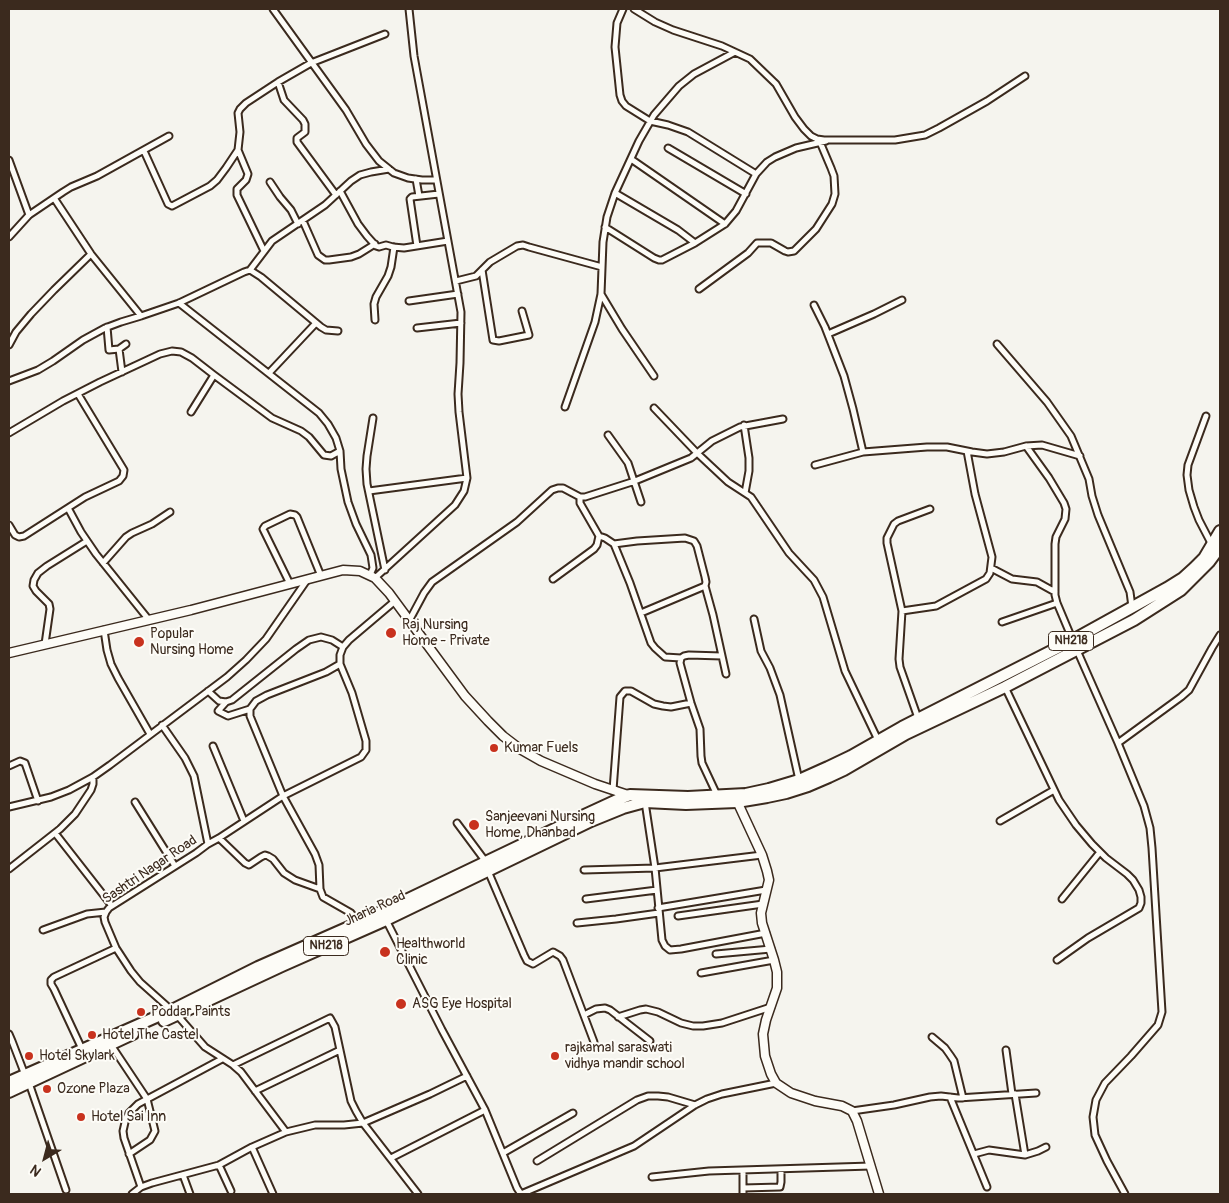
<!DOCTYPE html>
<style>
body{margin:0}
#map{position:relative;width:1229px;height:1203px;overflow:hidden;background:#f5f4ee;font-family:Pangolin,sans-serif}
canvas{display:block}
.frame{position:absolute;inset:0;border:10px solid #3b2a1e;pointer-events:none}
.north{position:absolute;left:20px;top:1133px;width:50px;height:50px;-webkit-text-stroke:4px #fdfcf7;paint-order:stroke;rotate:217deg;font-size:14px;font-weight:700;line-height:20px;text-align:center;color:#3b2a1e}
.north::after{content:'';display:block;margin:auto;width:18px;height:22px;background:#3b2a1e;clip-path:polygon(50% 0,100% 100%,50% 72%,0 100%)}
</style>
<div id="map">
<canvas width="1229" height="1203"></canvas>
<div class="frame"></div>
<div class="north">N</div>
</div>
<script>
const g = document.querySelector('canvas').getContext('2d');
g.lineJoin = 'round';
const poly = rows => new Path2D(rows.map(r => 'M' + r).join(''));
function strokePath(path, color, width, dash) { g.strokeStyle = color; g.lineWidth = width; g.lineCap = dash ? 'butt' : 'round'; g.setLineDash(dash || []); g.stroke(path); }
function label(font, color, halo, rows, align = 'center') {
  g.font = font + ' Pangolin,sans-serif'; g.lineWidth = 4; g.setLineDash([]); g.textBaseline = 'middle'; g.strokeStyle = halo; g.fillStyle = color; for (const [text, x, y, turn = 0] of rows) {
    g.save(); g.translate(x, y); g.rotate((+turn || 0) * Math.PI / 180); g.textAlign = isNaN(turn) ? turn : align; if (halo) g.strokeText(text, 0, 0); g.fillText(text, 0, 0); g.restore();
  }
}
const street = poly([
 [273,9,346,110,366,144,379,161,394,173,408,178,422,180,436,180],
 [623,9,617,23,615,47,620,95,622,101,626,106,650,121,668,125,688,132,756,174],
 [634,9,655,22,673,30,722,46,750,59,776,84,795,117,804,129,811,136,817,139,824,140,895,140,925,135,939,128,987,101,1025,76],
 [278,82,284,100,303,120,305,124,305,132,297,138,297,142,336,195],
 [668,148,746,194],
 [238,150,248,174,246,180,237,189,237,195,264,251],
 [144,151,168,204,172,206,174,205,210,186,217,180,226,168,238,150,240,132,238,113,240,109,246,103,278,82,311,63,385,34],
 [631,159,725,224],
 [9,160,29,215],
 [416,179,419,196],
 [270,182,280,197,291,210,298,224],
 [340,191,358,224,367,236,376,246,379,247,386,245,393,247,404,248,448,241],
 [615,193,678,230,695,243],
 [54,198,91,254,141,316],
 [303,221,318,255,325,260,329,260,351,257,359,254,375,244],
 [605,227,654,258,659,260,662,260,695,243,725,224,736,211,756,174,767,162,775,157,796,148,826,141],
 [9,237,29,215,63,192,71,187,97,176,169,136],
 [417,246,410,199,412,197,439,194],
 [250,270,261,277,321,327,326,330,338,331],
 [482,270,493,340,499,341,529,335,522,311],
 [456,281,476,276,490,262,517,246,523,245,529,247,602,267],
 [699,289,748,253,757,243,771,243,785,251,788,252,794,251,816,229,832,204,835,194,834,176,831,168,820,142],
 [601,294,622,329,654,376],
 [409,301,458,294],
 [179,303,319,413,328,424,336,438,340,451,341,469,348,502,356,524,371,555,373,568,370,575],
 [814,305,825,327,844,376,853,409,863,452],
 [375,320,374,304,376,297,388,276,391,267,394,247],
 [107,327,109,350,119,349,126,344],
 [417,328,461,323],
 [828,334,874,314,902,300],
 [997,344,1047,402,1071,436,1089,479,1092,496,1098,515,1130,592,1132,607],
 [9,345,16,332,31,314,54,290,91,254],
 [119,349,122,372],
 [269,373,316,323],
 [9,381,38,370,53,361,83,340,105,328,121,322,141,316,179,303,244,272,250,270,272,241,325,205,351,181,360,175,371,172,389,169],
 [565,407,595,322,601,294,603,242,607,217,615,193,639,141,654,115,679,86,694,74,735,52],
 [654,408,697,453,728,482,751,497,789,553,814,580,823,597,845,671,878,740],
 [191,412,214,375],
 [1206,416,1188,465,1187,475,1189,490,1194,507,1199,520,1212,545],
 [373,418,367,456,366,469,367,484,385,570],
 [744,425,749,458,749,471,745,493],
 [9,433,63,401,100,382,160,354,172,351,181,352,192,358,214,375,272,418,301,431,309,437,324,455,331,456,340,451],
 [608,435,628,463,641,502],
 [1026,446,1049,478,1064,503,1066,509,1065,519,1056,537,1055,544,1055,595,1057,603,1073,641],
 [815,465,863,452,927,447,947,447,972,452,987,454,1004,452,1026,446,1042,445,1080,456],
 [369,491,467,478],
 [580,497,580,503,599,536,605,538,614,544,630,583,651,643,655,648,665,657,681,658],
 [68,508,81,532,96,554,149,620],
 [9,525,15,535,19,537,24,536,85,497,119,481,123,476,124,470,78,394],
 [614,544,637,541,685,538,694,541,697,546,705,577,706,582,705,586,641,613],
 [103,563,126,537,132,533,152,524,170,512],
 [991,568,1012,579,1037,582,1055,592],
 [375,578,455,505,464,491,467,478,459,412,458,394,460,363,461,312,414,56,409,9],
 [553,579,594,549,597,545,599,536],
 [290,584,263,529,265,526,290,514,295,515,297,517,321,576],
 [705,586,713,615,726,674],
 [902,611,936,606,986,579,990,573,992,557,975,494,967,451],
 [754,619,761,651,770,668,780,695,799,780],
 [409,621,424,593,432,582,517,522,552,490,558,488,563,488,580,497,585,497,635,481,691,458,712,441,740,427,783,419],
 [1002,622,1057,603],
 [104,630,107,650,111,664,118,678,150,734],
 [45,644,50,609,49,604,36,591,33,586,34,580,38,573,47,566,87,541],
 [1076,648,1118,743,1144,806,1150,828,1152,848,1162,1012,1158,1025,1131,1056,1105,1083,1096,1100,1093,1117,1095,1135,1107,1161,1125,1194],
 [340,664,326,672,267,695,256,701,250,709,250,716,283,796,315,854,319,865,320,889,323,897,351,913,358,922],
 [1005,687,1059,800,1076,825,1092,844,1106,858,1127,874,1133,880,1139,890,1141,897,1141,903,1139,908,1088,938,1057,960],
 [208,691,219,701,226,702,232,700,296,649,309,640,321,637,332,640,343,647],
 [226,702,218,711,228,716,250,709],
 [918,718,900,667,899,659,902,611,887,543,887,538,894,524,898,521,930,509],
 [162,725,185,758,194,776,208,844],
 [1118,743,1181,697,1189,690,1212,648,1220,635],
 [213,746,244,821],
 [9,766,20,761,25,763,38,801],
 [613,790,620,697,625,691,631,691,654,704,663,706,671,707,691,703],
 [717,795,702,763,701,756,700,729,691,703,680,663,681,658,684,656,689,655,722,656],
 [135,802,175,866],
 [645,802,655,868,662,940,665,946,670,950,681,949,766,933],
 [9,807,51,797,69,790,93,777,110,765,227,677,246,660,266,639,307,580],
 [1000,821,1054,790],
 [457,823,486,862],
 [55,833,112,906],
 [219,838,245,863,249,865,261,857,265,855,268,856,273,859,284,873,295,880,320,889],
 [9,869,60,829,75,814,91,790,93,784,93,777],
 [584,870,655,868,762,855],
 [488,871,524,955,527,961,533,964,553,952,560,956,563,960,594,1042],
 [586,899,657,890],
 [1062,899,1100,852],
 [658,908,766,890],
 [678,916,763,904],
 [386,920,442,1030,485,1110,517,1188,521,1194],
 [577,923,616,919,659,913],
 [43,930,87,914,106,912],
 [716,954,771,949],
 [701,973,774,960],
 [584,1015,596,1009,605,1008,610,1010,650,1041],
 [618,1017,640,1010,646,1009,658,1012,681,1023,693,1026,703,1026,722,1023,771,1007],
 [9,1034,12,1041,25,1075],
 [932,1037,945,1048,950,1055,954,1061,963,1098],
 [111,1045,147,1099,155,1131,150,1140,129,1154],
 [82,1049,54,989,51,984,51,980,54,977,116,948],
 [1006,1050,1012,1094],
 [233,1065,330,1018,335,1027,351,1101,356,1111,363,1123,418,1194],
 [29,1083,66,1190],
 [255,1091,340,1050],
 [1015,1094,1025,1155],
 [950,1097,987,1187],
 [852,1111,894,1105,930,1097,941,1096,958,1098,1036,1093],
 [286,1132,241,1072,233,1065,205,1047,177,1015,140,982,131,971,116,948,105,922,104,917,106,912,109,908,196,853,208,844,219,838,283,796,361,757,366,750,366,741,352,693,340,664,340,655,343,647,349,640,395,601],
 [252,1147,273,1194],
 [503,1153,573,1113],
 [974,1154,989,1150,1025,1155,1038,1151,1046,1147],
 [391,1158,485,1110],
 [537,1161,637,1100,648,1096,658,1096,668,1097,695,1105],
 [219,1165,231,1191],
 [743,1171,743,1194],
 [183,1175,190,1194],
 [652,1177,709,1171,871,1166],
 [141,1187,124,1138,123,1131,126,1118,129,1113,138,1104,222,1059],
 [743,1188,780,1187,781,1182,781,1169],
 [132,1194,141,1187,152,1183,219,1165,252,1147,286,1132,315,1125,344,1125,363,1123,430,1094,467,1076],
 [521,1194,634,1146,695,1105,707,1099,722,1094,776,1083]
]);
const secondary = poly([
 [9,653,191,610,343,570,360,571,375,578,389,593,465,696,488,721,503,736,520,749,541,761,595,784,631,796],
 [736,799,762,855,767,871,769,880,761,913,762,923,774,960,777,972,777,988,766,1020,763,1034,765,1056,771,1074,776,1083,791,1093,815,1101,842,1106,852,1111,857,1121,879,1194]
]);
const highway = poly([
 [164,1021,282,966,386,920,591,821,623,808,645,802,686,804,737,802,767,797,786,793,808,786,829,777,844,770,906,734,1005,687,1134,620,1181,590,1209,562,1220,547],
 [9,1082,172,1010,258,967,358,923,567,823,619,799,630,795,688,797,746,794,769,789,799,780,828,767,851,756,902,727,1073,640,1167,588,1183,578,1194,568,1204,558,1220,531],
 [9,1092,133,1034]
]);
const markers = [
 [391,633,6,"#c8321e"],
 [139,642,6,"#c8321e"],
 [494,748,5,"#c8321e"],
 [474,825,6,"#c8321e"],
 [385,952,6,"#c8321e"],
 [401,1004,6,"#c8321e"],
 [141,1012,5,"#c8321e"],
 [92,1035,5,"#c8321e"],
 [29,1056,5,"#c8321e"],
 [555,1056,5,"#c8321e"],
 [47,1089,5,"#c8321e"],
 [81,1117,5,"#c8321e"]
];
const shields = [
 [1071,641,45],
 [326,946,45]
];
const shieldNames = [
 ["NH218",1071,641],
 ["NH218",326,946]
];
const poiNames = [
 ["Raj Nursing",402,625],
 ["Home - Private",402,641],
 ["Popular",150,634],
 ["Nursing Home",150,650],
 ["Kumar Fuels",504,748],
 ["Sanjeevani Nursing",485,817],
 ["Home, Dhanbad",485,833],
 ["Healthworld",396,944],
 ["Clinic",396,960],
 ["ASG Eye Hospital",412,1004],
 ["Poddar Paints",151,1012],
 ["Hotel The Castel",102,1035],
 ["rajkamal saraswati",565,1048],
 ["vidhya mandir school",565,1064],
 ["Hotel Skylark",39,1056],
 ["Ozone Plaza",57,1089],
 ["Hotel Sai Inn",91,1117]
];
const streetNames = [
 ["Sashtri Nagar Road",150,870,-34],
 ["Jharia Road",375,909,-25]
];
strokePath(street, '#3b2a1e', 9);
strokePath(secondary, '#3b2a1e', 11);
strokePath(highway, '#3b2a1e', 14);
strokePath(street, '#fdfcf7', 5);
strokePath(secondary, '#fdfcf7', 8);
strokePath(highway, '#fdfcf7', 10);
for (const [x, y, r, color] of markers) { const dot = new Path2D(); dot.arc(x, y, r, 0, 2 * Math.PI); g.fillStyle = color; g.fill(dot); strokePath(dot, '#fdfcf7', 2); }
for (const [x, y, w] of shields) { const box = new Path2D(); box.roundRect(x - w / 2, y - 9.5, w, 19, 4); g.fillStyle = '#fdfcf7'; g.fill(box); strokePath(box, '#3b2a1e', 1); }
label('bold 12px', '#3b2a1e', null, shieldNames);
label('14px', '#3b2a1e', '#fdfcf7', poiNames, 'left');
label('14px', '#3b2a1e', '#fdfcf7', streetNames);
</script>
